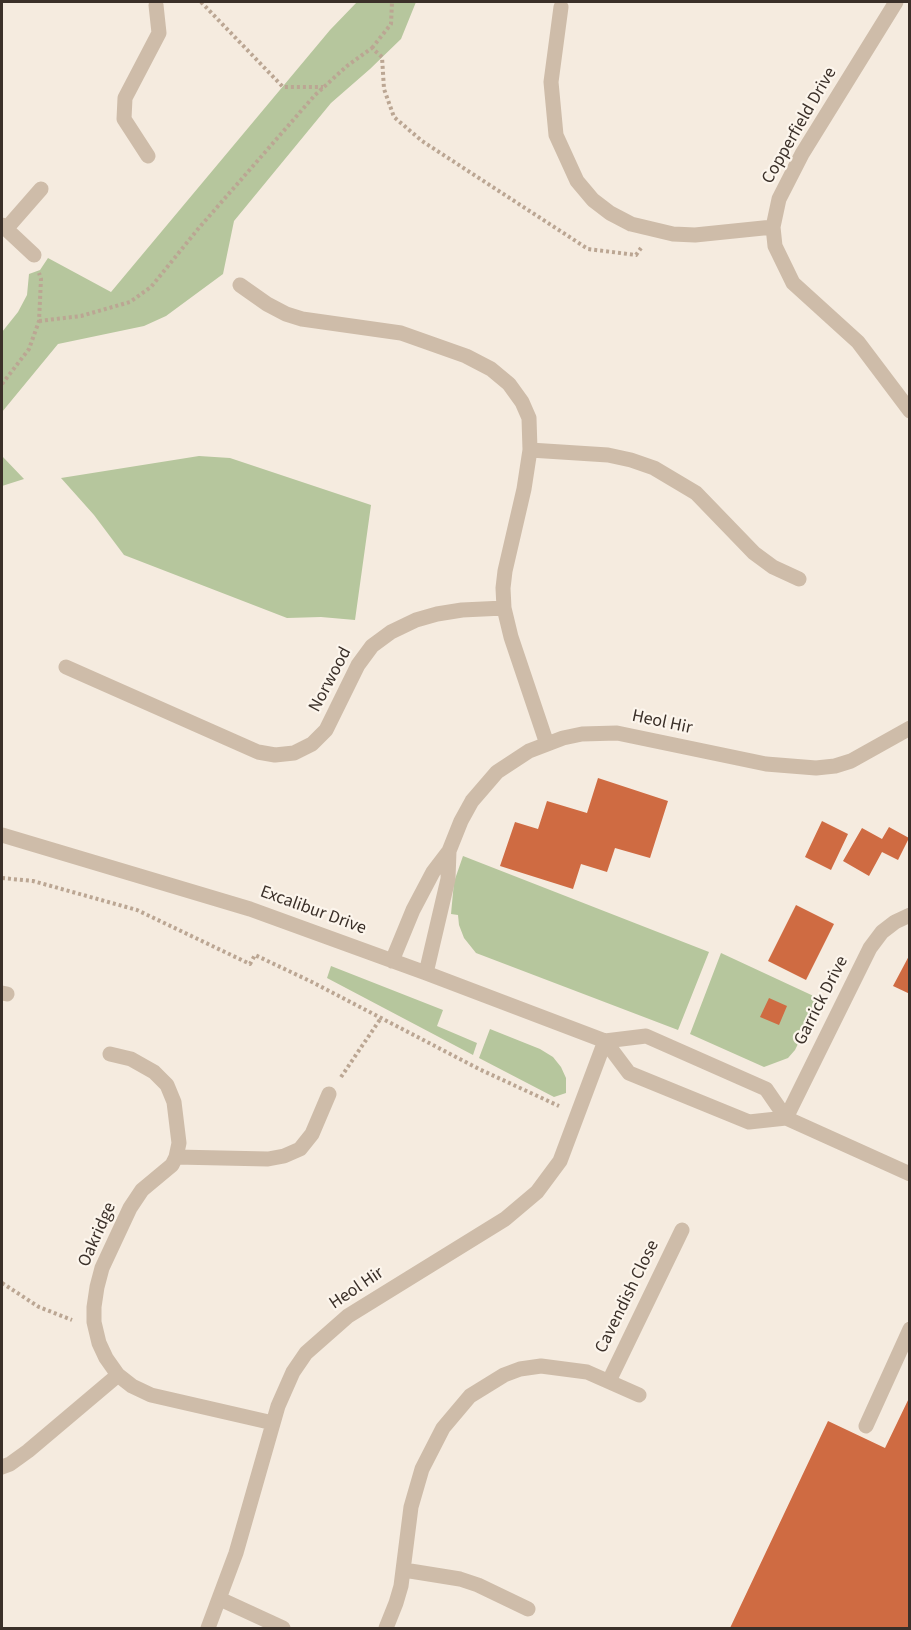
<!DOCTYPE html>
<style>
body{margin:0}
#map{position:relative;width:911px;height:1630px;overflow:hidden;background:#f5ebdf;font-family:"Source Sans 3",sans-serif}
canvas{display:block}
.frame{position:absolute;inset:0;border:3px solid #3b3029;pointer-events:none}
</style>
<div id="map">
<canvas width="911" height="1630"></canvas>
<div class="frame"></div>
</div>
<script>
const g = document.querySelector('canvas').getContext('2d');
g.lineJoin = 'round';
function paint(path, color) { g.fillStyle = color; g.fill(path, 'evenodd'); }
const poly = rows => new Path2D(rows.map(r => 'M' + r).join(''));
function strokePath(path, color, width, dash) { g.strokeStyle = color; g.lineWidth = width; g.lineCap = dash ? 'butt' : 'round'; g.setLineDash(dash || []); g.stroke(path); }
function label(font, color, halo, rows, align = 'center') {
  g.font = font + ' "Source Sans 3",sans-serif'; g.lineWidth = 4.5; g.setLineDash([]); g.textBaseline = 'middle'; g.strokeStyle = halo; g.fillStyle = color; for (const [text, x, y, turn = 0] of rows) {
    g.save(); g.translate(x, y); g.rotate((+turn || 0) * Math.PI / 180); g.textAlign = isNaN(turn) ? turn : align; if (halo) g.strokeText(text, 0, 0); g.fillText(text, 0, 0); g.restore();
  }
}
const green = poly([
 [357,2,416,2,401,39,370,69,331,103,234,221,223,274,166,316,144,326,58,344,2,412,2,332,18,312,27,295,29,274,40,270,48,258,111,292,330,30],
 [2,456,24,479,2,486],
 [199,456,230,458,371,505,355,620,321,617,287,618,124,555,94,515,61,478],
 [463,856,709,952,678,1030,476,953,464,938,459,925,458,915,451,914,454,882],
 [721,953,820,999,795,1050,788,1058,764,1067,690,1034],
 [331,966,443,1010,437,1026,477,1043,473,1055,327,978],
 [490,1029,540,1049,553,1057,561,1067,566,1078,566,1093,554,1097,479,1058]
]);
const building = poly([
 [598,778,668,801,650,858,615,848,607,872,581,864,573,889,500,866,515,822,538,829,547,801,587,813],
 [822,821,848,834,831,870,805,857],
 [889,827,909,838,898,860,882,852,869,876,843,861,862,828,882,839],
 [796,905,834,924,806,980,768,961],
 [910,954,910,994,893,986],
 [769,998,787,1006,779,1025,760,1017],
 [910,1396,910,1628,730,1628,828,1421,885,1448]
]);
const path = poly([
 [201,2,283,87,323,87],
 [372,48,391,24,392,2],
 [39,321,81,316,130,302,151,287,198,229,315,95,347,66,372,48,382,57,384,89,394,117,422,141,588,249,636,255,641,248],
 [2,384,29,349,39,321,41,279,39,273],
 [2,878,33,881,137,910,250,964,255,955,312,982,479,1069,559,1106],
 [341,1077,381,1018],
 [2,1283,39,1307,72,1320]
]);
const minor = poly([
 [896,2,802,154,779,199,773,227,775,246,793,283,858,342,910,411],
 [561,7,551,82,556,135,577,181,593,200,610,213,631,224,673,234,695,235,773,227],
 [148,156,124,119,125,98,159,33,156,5],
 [2,225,34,255],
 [6,229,41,189],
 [240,285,267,304,286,314,302,319,401,333,466,356,491,369,509,384,522,402,529,418,530,450,524,489,505,571,503,588,504,608,511,637,547,744],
 [530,450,608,455,631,460,654,468,696,493,754,553,773,567,799,579],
 [66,667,258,752,275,755,294,753,312,744,326,730,358,665,372,646,391,632,416,620,437,614,462,610,504,608],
 [2,835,250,909,426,973,605,1041,646,1036,766,1089,786,1118],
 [392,961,413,910,433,872,449,851,461,821,472,801,497,772,529,751,563,738,582,734,617,733,766,764,816,768,835,766,851,761,910,728],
 [426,973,448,879,449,851],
 [2,993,7,994],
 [605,1041,629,1073,749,1122,786,1118,910,1174],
 [110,1054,131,1059,154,1072,167,1085,174,1102,179,1143,176,1157,172,1165,142,1190,130,1208,102,1268,97,1287,94,1307,94,1322,99,1343,106,1358,118,1375,132,1386,151,1395,273,1423],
 [786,1118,870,948,882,932,895,922,910,915],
 [176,1157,268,1159,284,1156,300,1149,312,1134,329,1094],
 [609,1381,682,1230],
 [866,1426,910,1329],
 [2,1467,10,1464,28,1451,118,1375],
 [404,1570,460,1579,478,1585,528,1609],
 [220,1599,283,1628],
 [208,1628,236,1553,278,1406,293,1372,306,1353,348,1316,505,1219,537,1192,560,1161,605,1041],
 [386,1628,396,1603,401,1586,411,1507,422,1469,443,1428,470,1396,504,1375,520,1369,541,1366,587,1372,639,1395]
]);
const streetNames = [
 ["Copperfield Drive",800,126,-60],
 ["Norwood",331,680,-62],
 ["Heol Hir",662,723,12],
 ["Excalibur Drive",313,911,20],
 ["Garrick Drive",822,1001,-63],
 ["Oakridge",98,1235,-66],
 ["Heol Hir",357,1289,-34],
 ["Cavendish Close",628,1297,-64]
];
paint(green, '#b6c69d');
paint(building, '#cf6b42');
strokePath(path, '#bba693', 4, [3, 3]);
strokePath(minor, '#cebca9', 15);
label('18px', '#3b3029', '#fcf5ec', streetNames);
</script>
